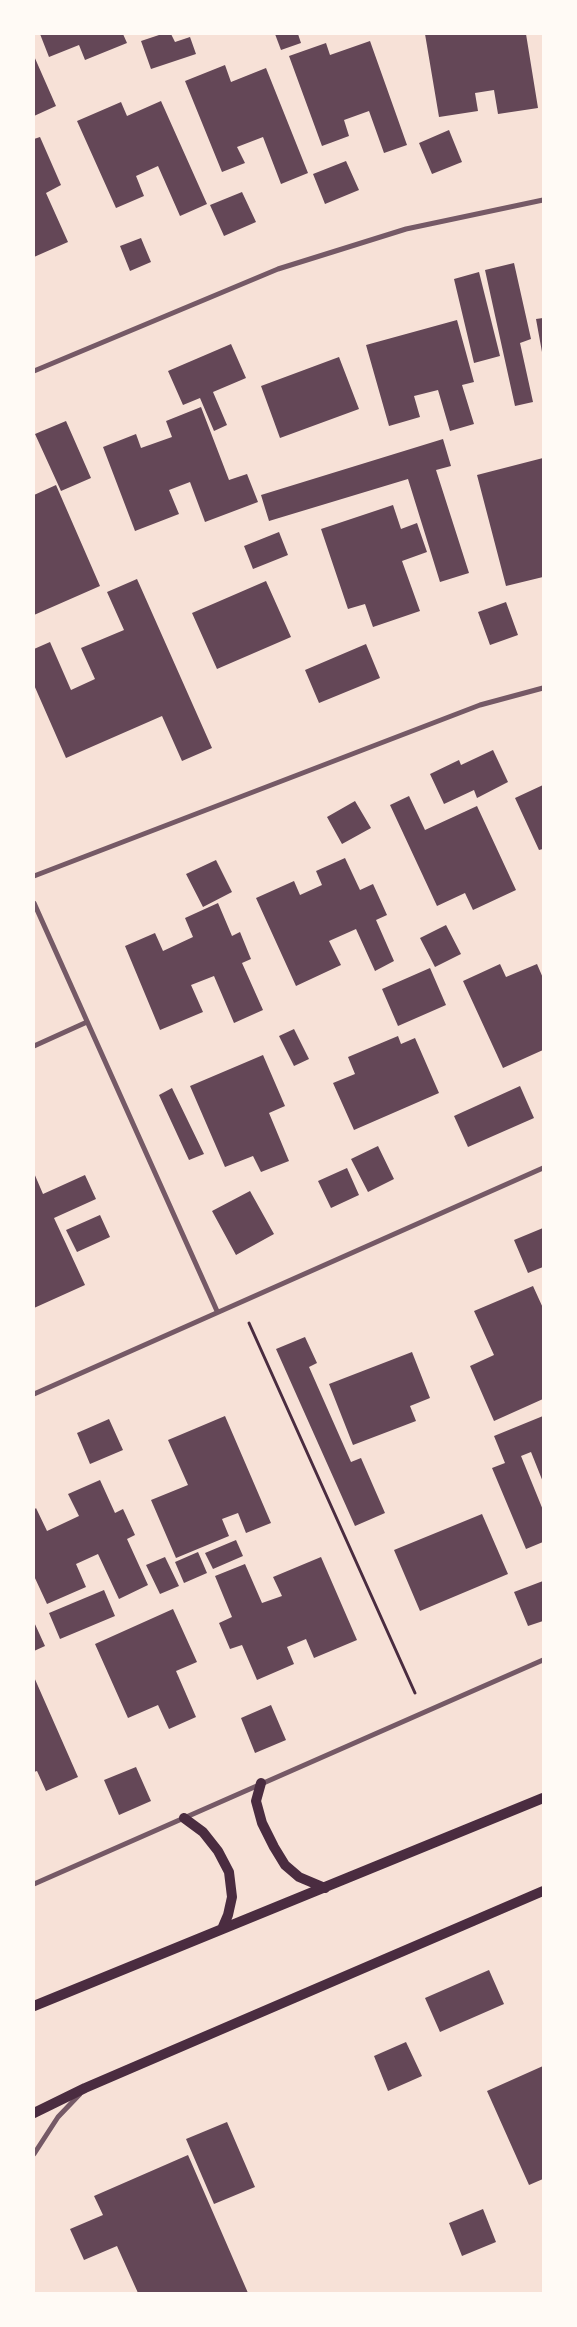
<!DOCTYPE html>
<style>
body{margin:0}
#map{position:relative;width:577px;height:2327px;overflow:hidden;background:#f7e1d7;font-family:Montserrat,sans-serif}
canvas{display:block}
.frame{position:absolute;inset:0;border:35px solid #fffaf5;pointer-events:none}
</style>
<div id="map">
<canvas width="577" height="2327"></canvas>
<div class="frame"></div>
</div>
<script>
const g = document.querySelector('canvas').getContext('2d');
g.lineJoin = 'round';
function paint(path, color) { g.fillStyle = color; g.fill(path, 'evenodd'); }
const poly = rows => new Path2D(rows.map(r => 'M' + r).join(''));
function strokePath(path, color, width, dash) { g.strokeStyle = color; g.lineWidth = width; g.lineCap = dash ? 'butt' : 'round'; g.setLineDash(dash || []); g.stroke(path); }
const building = poly([
 [40,34,123,34,127,43,85,60,79,45,49,57],
 [162,34,171,34,175,42,190,37,196,54,151,69,141,41],
 [275,34,298,34,301,43,281,50],
 [425,34,526,34,538,108,498,114,494,90,475,93,478,111,439,117],
 [370,41,407,145,384,153,369,111,344,120,349,136,322,146,289,56,326,43,330,55],
 [34,56,56,106,34,116],
 [225,65,231,82,266,68,308,173,281,184,263,137,237,147,245,163,222,172,185,81],
 [161,101,207,204,180,216,158,166,136,176,144,196,116,208,77,121,121,102,127,116],
 [449,130,462,162,432,174,419,143],
 [40,137,61,185,46,193,68,242,34,257,34,139],
 [346,161,359,190,325,204,313,174],
 [242,192,256,222,224,236,210,205],
 [141,238,151,262,130,271,120,246],
 [514,263,531,339,520,343,533,402,515,406,485,270],
 [479,272,500,356,474,363,454,279],
 [543,318,543,352,542,352,536,319],
 [457,320,474,382,462,385,474,424,450,431,438,390,414,396,420,417,389,426,366,345],
 [231,344,246,378,213,392,227,425,214,431,200,398,183,405,168,371],
 [339,357,359,409,280,438,261,386],
 [201,407,229,480,247,474,258,502,205,522,190,482,169,490,179,514,135,531,103,447,136,434,141,448,172,437,166,421],
 [66,421,91,478,61,491,35,434],
 [443,439,451,466,436,470,469,573,440,582,408,479,269,521,261,495],
 [543,458,543,577,506,586,477,475],
 [56,485,100,586,34,615,34,495],
 [393,505,401,529,417,523,427,552,402,561,420,611,373,627,365,604,348,609,321,529],
 [279,532,288,555,253,569,244,546],
 [137,579,212,748,182,761,162,716,66,758,34,685,34,649,50,642,71,690,95,679,81,648,124,630,107,592],
 [266,581,291,637,217,669,192,613],
 [506,602,518,635,490,645,478,612],
 [366,644,380,678,319,703,305,670],
 [493,750,508,782,477,798,474,790,444,804,430,774,459,760,461,765],
 [543,785,543,849,539,850,515,798],
 [409,796,425,830,477,806,516,890,473,910,465,893,437,906,390,805],
 [355,801,371,828,342,844,327,817],
 [345,858,360,890,373,884,387,915,376,920,394,961,375,971,356,929,329,941,341,965,296,986,256,898,294,881,300,895,322,885,316,871],
 [216,860,232,892,203,907,186,874],
 [218,903,232,936,240,932,251,959,242,963,263,1010,234,1023,214,976,191,985,203,1012,160,1030,125,946,155,933,163,951,193,937,185,918],
 [446,925,461,954,435,967,420,938],
 [500,964,506,977,537,964,543,978,543,1050,503,1068,463,981],
 [430,968,446,1005,398,1026,382,989],
 [294,1029,309,1059,294,1066,279,1036],
 [398,1036,401,1044,415,1038,439,1093,354,1130,333,1083,355,1074,348,1057],
 [263,1055,285,1106,269,1113,289,1161,261,1172,253,1156,225,1167,190,1086],
 [520,1086,534,1118,468,1147,454,1116],
 [172,1088,204,1154,189,1160,159,1095],
 [378,1146,394,1179,368,1192,351,1159],
 [347,1168,359,1195,331,1208,318,1181],
 [34,1173,43,1194,85,1175,96,1199,54,1218,85,1285,34,1308],
 [250,1191,274,1234,236,1255,212,1211],
 [100,1215,110,1237,77,1252,66,1230],
 [543,1228,543,1267,528,1273,514,1240],
 [533,1286,543,1308,543,1399,494,1421,470,1366,494,1355,474,1311],
 [305,1337,317,1363,309,1367,351,1462,361,1458,385,1513,355,1526,276,1349],
 [412,1352,430,1398,410,1406,416,1421,353,1445,329,1384],
 [225,1416,271,1523,246,1533,238,1513,222,1519,229,1536,176,1558,151,1500,188,1485,168,1440],
 [543,1416,543,1482,531,1452,521,1456,543,1510,543,1542,526,1549,492,1468,505,1463,494,1436],
 [109,1419,123,1450,90,1464,77,1433],
 [100,1480,115,1513,123,1509,135,1535,127,1539,148,1585,119,1599,98,1554,76,1564,86,1587,47,1604,34,1576,34,1510,36,1508,47,1531,79,1516,68,1494],
 [482,1514,508,1574,420,1611,394,1550],
 [236,1540,243,1556,213,1569,205,1553],
 [198,1552,207,1573,184,1583,175,1562],
 [165,1557,179,1586,160,1594,146,1565],
 [321,1557,357,1640,314,1658,306,1639,287,1647,294,1664,257,1680,242,1645,230,1649,219,1623,232,1617,215,1576,245,1564,262,1603,282,1596,273,1577],
 [543,1581,543,1621,528,1626,514,1592],
 [104,1590,115,1616,60,1639,49,1613],
 [173,1609,197,1662,176,1671,196,1717,169,1729,158,1705,128,1718,95,1644],
 [34,1622,45,1646,34,1651],
 [34,1677,78,1777,46,1791,37,1771,34,1772],
 [271,1705,286,1740,255,1753,241,1718],
 [136,1767,151,1801,119,1815,104,1780],
 [489,1970,504,2004,440,2032,425,1998],
 [406,2042,422,2076,388,2091,374,2056],
 [543,2066,543,2179,529,2185,487,2091],
 [227,2122,255,2187,214,2204,186,2139],
 [188,2155,248,2293,138,2293,117,2246,84,2260,70,2229,103,2215,94,2196],
 [483,2209,496,2242,462,2256,449,2223]
]);
const path = poly([
 [249,1323,415,1693]
]);
const minor = poly([
 [34,371,278,269,406,229,543,200],
 [34,876,480,705,543,688],
 [34,903,217,1311],
 [34,1046,87,1022],
 [34,1394,543,1168],
 [34,1884,543,1660],
 [34,2154,58,2117,80,2094]
]);
const secondary = poly([
 [261,1783,256,1801,262,1823,274,1847,285,1865,299,1877,325,1888],
 [184,1818,203,1832,218,1851,229,1872,232,1897,228,1915,222,1929],
 [34,2006,543,1798],
 [34,2113,85,2088,543,1891]
]);
paint(building, '#644757');
strokePath(path, '#4a2c40', 3);
strokePath(minor, '#755966', 5);
strokePath(secondary, '#4a2c40', 10);
</script>
